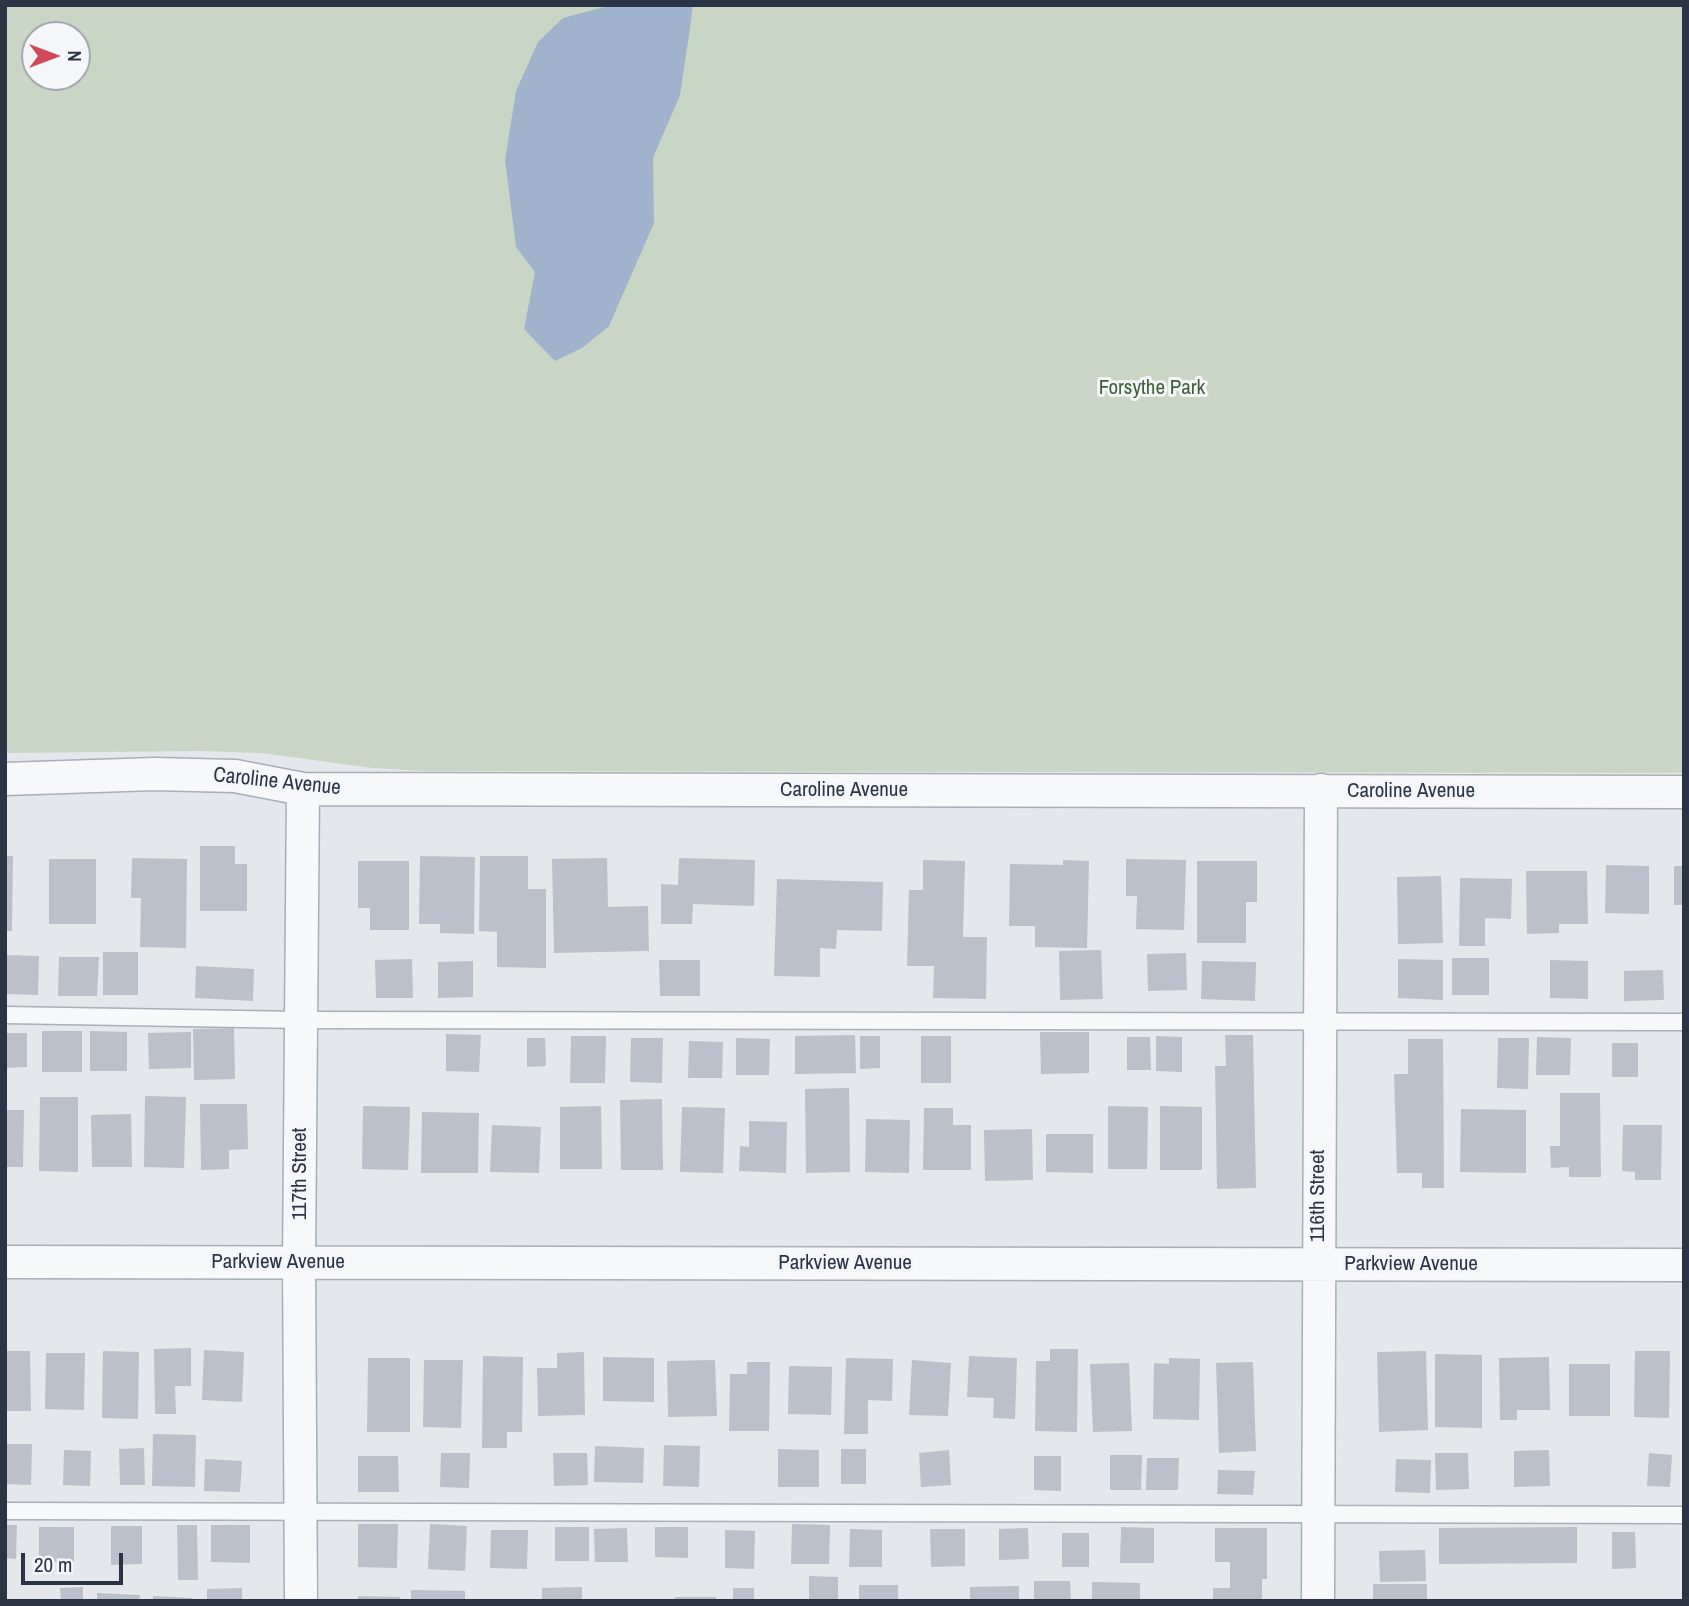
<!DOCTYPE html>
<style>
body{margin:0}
#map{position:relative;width:1689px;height:1606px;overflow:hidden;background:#e4e7ec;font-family:"Archivo Narrow",sans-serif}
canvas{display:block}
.frame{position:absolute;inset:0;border:7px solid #2b3445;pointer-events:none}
.north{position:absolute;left:21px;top:21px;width:70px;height:70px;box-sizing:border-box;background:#f4f6f9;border:2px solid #a4a8b1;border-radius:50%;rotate:90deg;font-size:19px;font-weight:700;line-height:28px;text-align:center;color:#2b3445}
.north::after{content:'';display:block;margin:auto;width:24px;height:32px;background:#d1495b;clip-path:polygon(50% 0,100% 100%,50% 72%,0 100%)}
.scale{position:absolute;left:21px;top:1553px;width:102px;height:32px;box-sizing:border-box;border:4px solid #2b3445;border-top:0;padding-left:9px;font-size:21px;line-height:24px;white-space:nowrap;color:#2b3445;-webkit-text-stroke:5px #f4f6f9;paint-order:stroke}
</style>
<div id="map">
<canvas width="1689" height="1606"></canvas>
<div class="frame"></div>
<div class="north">N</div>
<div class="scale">20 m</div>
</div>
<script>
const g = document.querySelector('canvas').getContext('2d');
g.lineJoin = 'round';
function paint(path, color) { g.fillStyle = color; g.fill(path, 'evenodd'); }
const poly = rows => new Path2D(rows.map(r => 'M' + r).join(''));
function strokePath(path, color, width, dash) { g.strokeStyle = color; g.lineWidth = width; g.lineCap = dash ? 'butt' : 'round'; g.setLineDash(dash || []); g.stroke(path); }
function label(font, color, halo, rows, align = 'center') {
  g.font = font + ' "Archivo Narrow",sans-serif'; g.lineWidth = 6; g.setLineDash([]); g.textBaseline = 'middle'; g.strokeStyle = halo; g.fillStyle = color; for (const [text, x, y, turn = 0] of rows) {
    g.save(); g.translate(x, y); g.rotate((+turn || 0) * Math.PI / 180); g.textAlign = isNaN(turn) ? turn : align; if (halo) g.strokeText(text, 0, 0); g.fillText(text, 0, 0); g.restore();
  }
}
const green = poly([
 [5,5,1684,5,1684,773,426,771,372,768,261,753,201,751,5,753],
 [35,35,77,35,77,77,35,77]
]);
const water = poly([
 [612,5,693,5,690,28,680,95,653,158,654,223,609,326,582,348,555,361,524,329,535,272,516,247,505,160,516,91,538,42,563,18]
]);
const building = poly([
 [200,846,235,846,235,864,247,864,247,911,200,911],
 [5,856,13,856,12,931,5,931],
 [420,856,475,857,474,934,440,933,440,924,419,924],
 [480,856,528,856,528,889,546,889,546,968,497,967,497,932,479,931],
 [132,858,187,859,186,948,140,947,141,898,131,898],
 [607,858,608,907,648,906,649,951,554,953,552,859],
 [679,858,755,860,754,906,693,904,692,924,661,924,661,884,678,885],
 [49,859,96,859,96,924,49,924],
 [1126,859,1186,860,1184,930,1136,929,1137,896,1126,896],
 [923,860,965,861,963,937,987,937,986,999,933,998,934,966,907,966,909,890,923,890],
 [1063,860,1089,861,1087,948,1035,947,1035,926,1009,926,1010,864,1063,865],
 [358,861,409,861,409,930,370,930,370,908,358,908],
 [1197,861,1257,861,1257,902,1246,902,1246,943,1197,943],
 [1606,865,1649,866,1649,914,1605,913],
 [1674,866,1684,866,1684,905,1674,905],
 [1526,871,1587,871,1588,924,1559,924,1559,933,1527,934],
 [1441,876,1443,943,1398,944,1397,877],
 [1460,878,1512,879,1511,919,1485,918,1485,946,1459,946],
 [777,879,883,882,882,931,837,930,836,949,820,948,820,977,774,976],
 [1101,950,1103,999,1060,1000,1059,951],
 [103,952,138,952,138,995,103,995],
 [1186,953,1187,990,1148,991,1147,954],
 [5,955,39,956,38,995,5,994],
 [59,957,99,957,97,996,58,996],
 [1452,958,1489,958,1489,995,1452,995],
 [412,959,413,998,376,998,375,960],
 [1398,959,1443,960,1443,1000,1398,998],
 [659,960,700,960,700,996,660,996],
 [1550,960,1588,961,1588,999,1550,998],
 [473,961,473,997,438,998,438,962],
 [1202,961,1256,962,1255,1001,1201,999],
 [196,966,254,969,253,1001,195,998],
 [1663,970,1664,1000,1624,1001,1624,971],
 [234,1028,235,1079,194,1080,193,1029],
 [42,1031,82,1031,82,1072,42,1072],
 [90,1031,127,1032,127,1071,90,1071],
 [191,1032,191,1068,149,1069,148,1033],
 [1040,1032,1089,1032,1089,1073,1041,1074],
 [5,1033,27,1033,27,1067,5,1068],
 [446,1034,481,1035,479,1072,446,1071],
 [855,1035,856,1073,795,1074,795,1036],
 [1225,1035,1253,1035,1256,1188,1217,1189,1215,1066,1226,1066],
 [571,1036,606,1036,605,1083,570,1083],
 [860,1036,880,1036,880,1068,860,1069],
 [921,1036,951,1036,951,1083,921,1083],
 [1156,1036,1182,1037,1182,1072,1156,1071],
 [1127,1037,1150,1037,1151,1070,1127,1070],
 [1537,1037,1571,1038,1570,1075,1536,1075],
 [527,1038,545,1038,546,1066,527,1067],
 [631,1038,663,1038,662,1083,630,1082],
 [736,1038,770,1039,769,1075,736,1075],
 [1498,1038,1529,1038,1528,1089,1497,1088],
 [1408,1039,1443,1039,1444,1188,1422,1188,1422,1173,1397,1173,1394,1074,1408,1074],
 [689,1041,723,1042,722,1078,688,1078],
 [1612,1043,1638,1043,1638,1077,1612,1077],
 [849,1088,850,1172,806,1173,805,1089],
 [1560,1093,1600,1093,1601,1177,1569,1177,1569,1167,1551,1168,1550,1146,1560,1146],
 [145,1096,186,1097,184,1168,144,1167],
 [40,1097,78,1097,78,1172,39,1171],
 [662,1099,663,1170,621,1170,620,1100],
 [200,1104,247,1104,248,1149,229,1150,229,1169,201,1170],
 [363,1106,410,1107,408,1170,362,1169],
 [601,1106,602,1169,560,1169,560,1107],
 [1108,1106,1148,1107,1147,1169,1108,1169],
 [1160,1106,1202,1107,1202,1170,1160,1170],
 [682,1107,725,1108,723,1173,680,1172],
 [924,1108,953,1108,953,1125,971,1125,971,1170,923,1170],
 [1461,1109,1526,1110,1526,1173,1460,1172],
 [5,1110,24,1110,23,1167,5,1167],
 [422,1112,479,1113,478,1173,421,1173],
 [131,1114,132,1167,92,1167,91,1115],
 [866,1119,910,1120,909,1173,865,1172],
 [749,1121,787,1122,786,1173,739,1171,740,1146,749,1147],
 [492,1125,541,1127,539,1173,490,1172],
 [1623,1125,1662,1125,1661,1180,1635,1180,1635,1172,1622,1171],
 [1032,1129,1033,1180,985,1181,984,1130],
 [1046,1134,1093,1134,1093,1173,1046,1172],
 [191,1348,191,1386,175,1386,176,1414,155,1414,154,1349],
 [1050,1349,1078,1349,1077,1432,1035,1431,1036,1361,1050,1361],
 [204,1350,244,1352,242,1402,202,1400],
 [5,1351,30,1351,31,1411,5,1411],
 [103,1351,139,1352,138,1419,102,1418],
 [1426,1351,1428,1430,1379,1432,1377,1352],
 [1635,1351,1670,1351,1669,1418,1634,1417],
 [584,1352,585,1415,538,1416,537,1368,557,1368,557,1353],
 [46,1353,85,1353,84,1410,45,1409],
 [1435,1354,1482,1355,1482,1428,1435,1427],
 [483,1356,523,1357,522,1432,507,1432,507,1448,482,1448],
 [969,1356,1017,1358,1015,1419,993,1418,994,1398,967,1397],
 [603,1357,654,1358,654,1402,603,1401],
 [1549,1357,1550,1410,1517,1410,1517,1420,1500,1420,1499,1358],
 [368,1358,410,1358,410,1432,367,1432],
 [846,1358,893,1359,892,1401,868,1400,868,1434,844,1434],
 [1169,1358,1200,1359,1199,1420,1153,1419,1154,1363,1169,1364],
 [424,1360,463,1360,461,1428,423,1427],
 [715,1360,717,1416,668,1417,667,1361],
 [912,1360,951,1363,948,1416,909,1415],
 [747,1362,770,1362,769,1431,729,1431,730,1374,747,1374],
 [1253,1362,1256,1451,1219,1453,1216,1363],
 [1129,1363,1132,1431,1093,1432,1090,1364],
 [1569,1364,1610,1364,1610,1416,1569,1416],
 [789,1366,832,1367,831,1415,788,1414],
 [153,1434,196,1435,195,1487,152,1486],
 [5,1444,32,1444,31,1485,5,1484],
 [664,1445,700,1446,699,1487,663,1486],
 [595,1446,644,1448,643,1483,594,1482],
 [144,1448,145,1485,120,1485,119,1449],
 [778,1449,819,1450,819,1487,778,1487],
 [841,1449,866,1449,866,1484,841,1484],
 [64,1450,91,1451,90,1486,63,1485],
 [949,1450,951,1485,921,1487,919,1453],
 [1549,1450,1550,1486,1514,1487,1514,1451],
 [441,1453,470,1453,469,1488,440,1487],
 [553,1453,587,1453,588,1485,554,1486],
 [1435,1453,1468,1453,1469,1489,1436,1490],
 [1649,1453,1672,1455,1670,1487,1647,1486],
 [1110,1455,1142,1455,1141,1490,1110,1490],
 [358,1456,398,1456,399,1492,358,1492],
 [1034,1456,1061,1456,1061,1491,1034,1490],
 [1147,1458,1179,1458,1178,1490,1146,1490],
 [205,1459,242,1461,240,1492,204,1491],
 [1396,1459,1431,1460,1430,1493,1395,1492],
 [1218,1470,1255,1471,1253,1495,1217,1494],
 [358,1524,398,1524,397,1568,358,1567],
 [430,1524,467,1526,465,1571,428,1569],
 [792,1524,830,1525,829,1564,791,1564],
 [5,1525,17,1525,16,1559,5,1558],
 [177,1525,197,1525,198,1580,178,1580],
 [211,1525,250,1525,250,1563,211,1562],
 [111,1526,142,1526,142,1564,111,1565],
 [39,1527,74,1527,74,1562,39,1562],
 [555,1527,589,1527,589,1561,555,1561],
 [655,1527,688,1527,688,1558,655,1557],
 [1121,1527,1154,1528,1154,1563,1120,1563],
 [1577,1527,1577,1563,1439,1564,1439,1528],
 [627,1528,628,1562,595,1562,594,1529],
 [1028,1528,1029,1559,999,1560,999,1529],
 [1215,1528,1267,1528,1267,1579,1262,1579,1262,1601,1213,1601,1213,1588,1230,1588,1230,1562,1215,1562],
 [850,1529,882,1530,882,1567,849,1567],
 [930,1529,965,1529,965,1566,931,1567],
 [491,1530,528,1530,527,1569,490,1568],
 [725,1530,755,1531,754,1569,725,1568],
 [1612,1532,1635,1532,1636,1568,1612,1569],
 [1062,1533,1089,1533,1089,1567,1062,1567],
 [1425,1550,1426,1581,1380,1582,1379,1551],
 [809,1576,838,1577,838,1601,809,1601],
 [1034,1581,1070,1581,1071,1601,1034,1601],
 [1092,1582,1140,1583,1140,1601,1092,1601],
 [1373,1584,1427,1584,1427,1601,1373,1601],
 [859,1585,898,1585,898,1601,859,1601],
 [1019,1586,1019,1601,970,1601,970,1587],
 [83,1587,83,1601,61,1601,60,1588],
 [582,1587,582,1601,542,1601,542,1588],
 [242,1588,242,1601,207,1601,207,1589],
 [733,1588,754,1588,754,1601,733,1601],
 [411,1590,465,1591,465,1601,411,1601],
 [97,1593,140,1595,139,1601,97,1601],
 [153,1596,192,1598,192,1601,153,1601],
 [358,1596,400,1597,400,1601,358,1601],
 [675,1597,716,1597,716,1601,675,1601]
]);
const service = poly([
 [5,1015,301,1020,1684,1022],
 [5,1511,1684,1515]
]);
const minor = poly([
 [5,779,155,774,235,776,303,789,1684,792],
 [5,1262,1684,1265],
 [301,1601,299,1262,303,789],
 [1318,1601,1321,790]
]);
const parkNames = [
 ["Forsythe Park",1152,388]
];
const streetNames = [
 ["Caroline Avenue",277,782,6],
 ["Caroline Avenue",844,790],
 ["Caroline Avenue",1411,791],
 ["117th Street",300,1174,-90],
 ["116th Street",1318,1196,-90],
 ["Parkview Avenue",278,1262],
 ["Parkview Avenue",845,1263],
 ["Parkview Avenue",1411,1264]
];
paint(green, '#c9d6c5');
paint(water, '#9fb4cc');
paint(building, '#bbc0ca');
strokePath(service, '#a9aeb7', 19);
strokePath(minor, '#a9aeb7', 35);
strokePath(service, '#f7f8fa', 16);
strokePath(minor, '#f7f8fa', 32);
label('21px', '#3f6138', '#f4f6f9', parkNames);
label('21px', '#2b3445', '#f4f6f9', streetNames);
</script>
